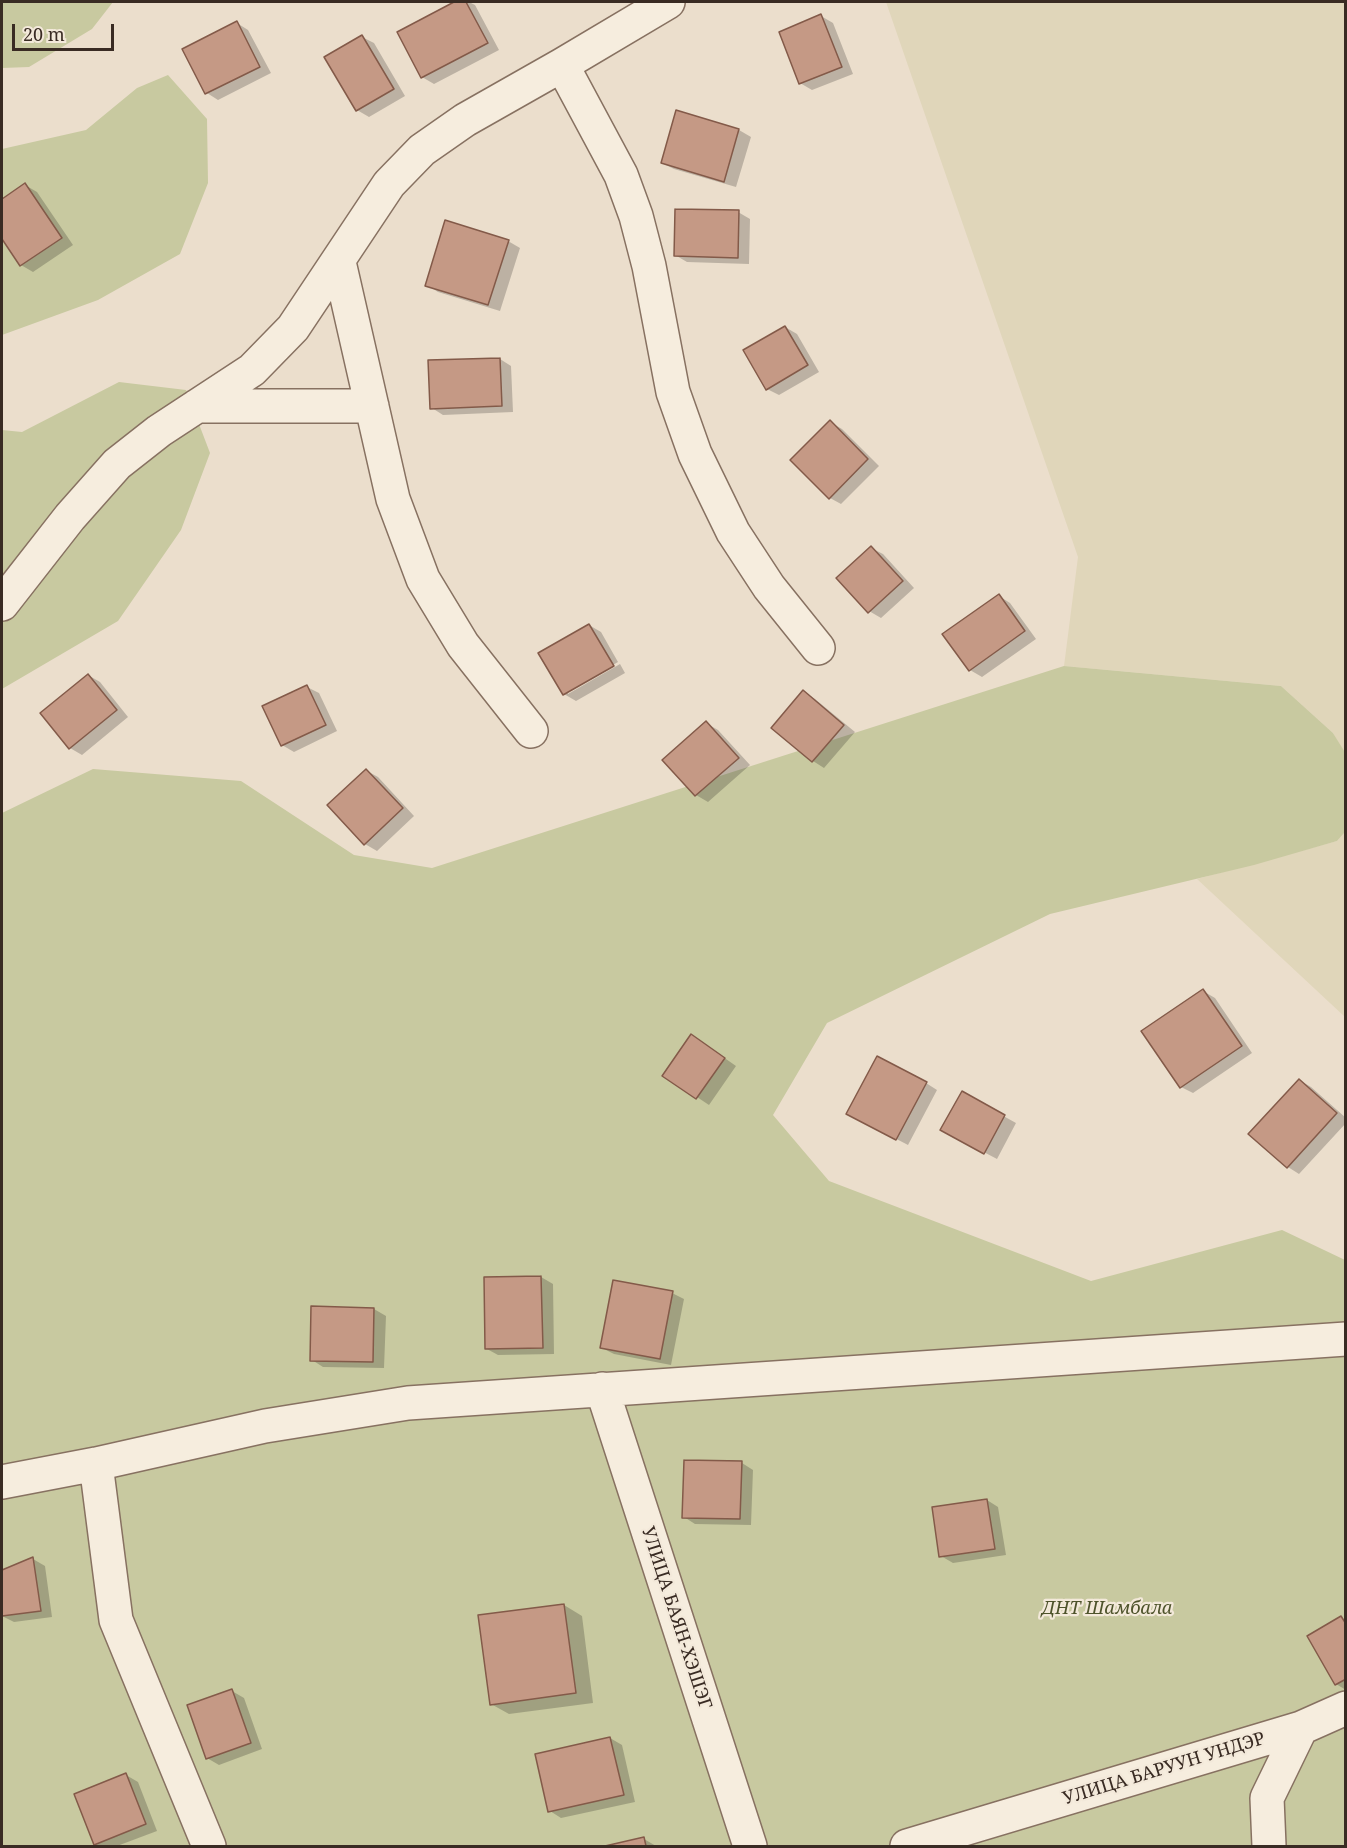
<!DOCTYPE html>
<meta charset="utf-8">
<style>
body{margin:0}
#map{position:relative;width:1347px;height:1848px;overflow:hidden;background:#ebdecc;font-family:"Noto Serif",serif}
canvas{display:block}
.frame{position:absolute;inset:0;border:3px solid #392b23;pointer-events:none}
.scale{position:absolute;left:12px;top:24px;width:102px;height:27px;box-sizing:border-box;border:3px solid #392b23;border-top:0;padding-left:8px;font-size:18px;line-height:21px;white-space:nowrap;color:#392b23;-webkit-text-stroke:4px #f3e9da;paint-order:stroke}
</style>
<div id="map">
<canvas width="1347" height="1848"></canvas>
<div class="frame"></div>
<div class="scale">20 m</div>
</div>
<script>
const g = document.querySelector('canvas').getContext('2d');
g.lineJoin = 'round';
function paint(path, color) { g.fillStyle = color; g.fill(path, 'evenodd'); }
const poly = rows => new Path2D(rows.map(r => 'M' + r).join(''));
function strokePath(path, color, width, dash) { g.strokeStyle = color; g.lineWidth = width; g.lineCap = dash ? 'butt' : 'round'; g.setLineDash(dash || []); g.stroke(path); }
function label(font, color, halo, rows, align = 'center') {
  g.font = font + ' "Noto Serif",serif'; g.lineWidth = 4.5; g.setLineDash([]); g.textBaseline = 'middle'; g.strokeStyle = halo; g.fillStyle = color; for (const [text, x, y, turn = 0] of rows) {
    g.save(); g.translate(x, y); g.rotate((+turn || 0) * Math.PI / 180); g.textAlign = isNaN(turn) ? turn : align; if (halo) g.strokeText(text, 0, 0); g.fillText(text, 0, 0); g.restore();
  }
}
const farmland = poly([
 [886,2,1345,2,1345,754,1333,733,1281,686,1064,666,1078,557],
 [1345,832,1345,1017,1197,879,1337,841]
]);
const green = poly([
 [2,2,113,2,92,29,29,67,2,68],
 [168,75,207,119,208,183,180,254,98,300,2,335,2,149,86,130,137,88],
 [119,382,186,390,210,453,181,530,118,621,2,689,2,430,22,432],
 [1064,666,1281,686,1333,733,1346,754,1345,832,1337,841,1254,865,1050,914,827,1023,773,1115,829,1181,1091,1281,1282,1230,1345,1260,1345,1846,2,1846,2,813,93,769,241,781,354,855,432,868]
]);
const shadow = poly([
 [457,2,469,2,475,5,499,50,434,84,422,77,399,32],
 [821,16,833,23,853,74,812,90,800,83],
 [237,23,248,30,271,73,218,100,207,93],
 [362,37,374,43,405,96,369,117,357,110],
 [677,112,739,130,751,137,736,187,674,169,662,163],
 [25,185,37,192,73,245,33,272,21,265,2,236,2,201],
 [738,212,750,219,749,264,687,262,675,255],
 [508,241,520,248,500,311,438,292,427,285],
 [785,327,797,334,819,372,779,395,767,389],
 [500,359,511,366,513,412,443,415,432,408],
 [830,422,842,429,879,466,841,504,830,498],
 [871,548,883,554,914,588,881,618,869,611],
 [999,596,1010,603,1036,639,982,677,970,670],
 [589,625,601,632,618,662,568,691,568,694,620,664,625,673,576,701,564,694],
 [88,675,100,682,128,717,82,755,70,748],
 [307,687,319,693,337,731,294,752,282,745],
 [804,692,815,699,855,732,824,768,813,761],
 [706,723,718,730,750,765,708,802,696,795,664,760],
 [367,771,378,777,414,816,377,851,365,844,329,805],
 [1203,991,1215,998,1252,1053,1193,1093,1181,1087],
 [703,1043,736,1066,709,1105,664,1075],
 [1299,1080,1311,1087,1346,1118,1346,1123,1299,1174,1288,1167],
 [926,1083,937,1090,908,1145,860,1120],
 [962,1093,1016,1123,997,1159,942,1130],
 [541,1277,553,1284,554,1354,498,1355,487,1349,485,1279],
 [672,1293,684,1299,671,1365,614,1354,602,1348],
 [374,1309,386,1316,384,1368,323,1367,312,1360],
 [742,1463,753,1470,751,1525,695,1524,684,1517],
 [987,1500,998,1507,1006,1555,953,1563,941,1556],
 [33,1559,45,1566,52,1617,14,1622,2,1616,2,1572],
 [564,1605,582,1616,593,1703,509,1714,491,1704],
 [1341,1618,1346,1621,1346,1690,1336,1684],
 [232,1691,244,1698,262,1749,219,1765,207,1758],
 [610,1738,622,1745,635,1802,561,1818,550,1811],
 [126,1775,138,1782,157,1831,117,1846,100,1846,95,1844],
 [644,1839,656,1846,612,1846]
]);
const building = poly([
 [454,2,466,2,488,43,421,78,397,32,454,2],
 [821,14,842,67,799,84,779,32,821,14],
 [237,21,260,67,205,94,182,49,237,21],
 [362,35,394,89,356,111,324,57,362,35],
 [676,110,739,129,724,182,661,163,676,110],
 [25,183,62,238,20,266,2,239,2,199,25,183],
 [675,209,739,210,738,258,674,256,675,209],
 [445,220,509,240,488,305,425,286,445,220],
 [785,326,808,365,766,390,743,350,785,326],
 [500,358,502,406,430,409,428,360,500,358],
 [830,420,868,459,829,499,790,460,830,420],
 [871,546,903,581,868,613,836,578,871,546],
 [999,594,1025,631,969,671,942,634,999,594],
 [589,624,614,666,563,695,538,653,589,624],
 [88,674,117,710,69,749,40,713,88,674],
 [307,685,326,725,281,746,262,706,307,685],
 [803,690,844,725,812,762,771,728,803,690],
 [706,721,739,758,695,796,662,760,706,721],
 [366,769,403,808,364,845,327,805,366,769],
 [1203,989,1242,1046,1180,1088,1141,1031,1203,989],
 [691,1034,725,1058,696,1099,662,1076,691,1034],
 [877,1056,927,1082,896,1140,846,1114,877,1056],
 [1299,1079,1337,1113,1287,1168,1248,1134,1299,1079],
 [962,1091,1005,1115,984,1154,940,1130,962,1091],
 [541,1276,543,1348,485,1349,484,1277,541,1276],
 [613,1280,673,1291,660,1359,600,1348,613,1280],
 [311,1306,374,1308,373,1362,310,1361,311,1306],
 [684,1460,742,1461,740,1519,682,1518,684,1460],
 [987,1499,995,1549,939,1557,932,1507,987,1499],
 [33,1557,41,1611,2,1616,2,1570,33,1557],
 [564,1604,576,1693,490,1705,478,1615,564,1604],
 [1341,1616,1346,1624,1346,1679,1335,1685,1307,1636,1341,1616],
 [232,1689,251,1743,206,1759,187,1705,232,1689],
 [610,1737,624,1795,548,1812,535,1754,610,1737],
 [126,1773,146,1824,94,1845,74,1794,126,1773],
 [644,1837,646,1846,605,1846,644,1837]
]);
const minor = poly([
 [562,65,621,175,636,216,649,266,673,392,695,454,733,532,769,587,818,648],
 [339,262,393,499,423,579,463,645,531,731],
 [197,406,372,406],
 [2,604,70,517,117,464,159,431,252,370,293,328,389,184,422,150,465,120,562,65,668,2],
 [602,1389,750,1846],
 [96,1464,116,1620,209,1846],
 [2,1482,96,1464,265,1426,408,1403,1346,1339],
 [1301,1728,1346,1708],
 [907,1846,1301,1728,1267,1798,1269,1846]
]);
const parkNames = [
 ["ДНТ Шамбала",1107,1609]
];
const streetNames = [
 ["УЛИЦА БАЯН-ХЭШЭГ",676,1618,72],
 ["УЛИЦА БАРУУН УНДЭР",1164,1769,-17]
];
paint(farmland, '#e0d6ba');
paint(green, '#c8c9a0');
paint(shadow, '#0003');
paint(building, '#c59985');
strokePath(building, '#835a49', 1.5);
strokePath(minor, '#877161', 36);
strokePath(minor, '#f6edde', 33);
label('italic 18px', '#4e532b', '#f3e9da', parkNames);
label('18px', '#392b23', '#f3e9da', streetNames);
</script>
